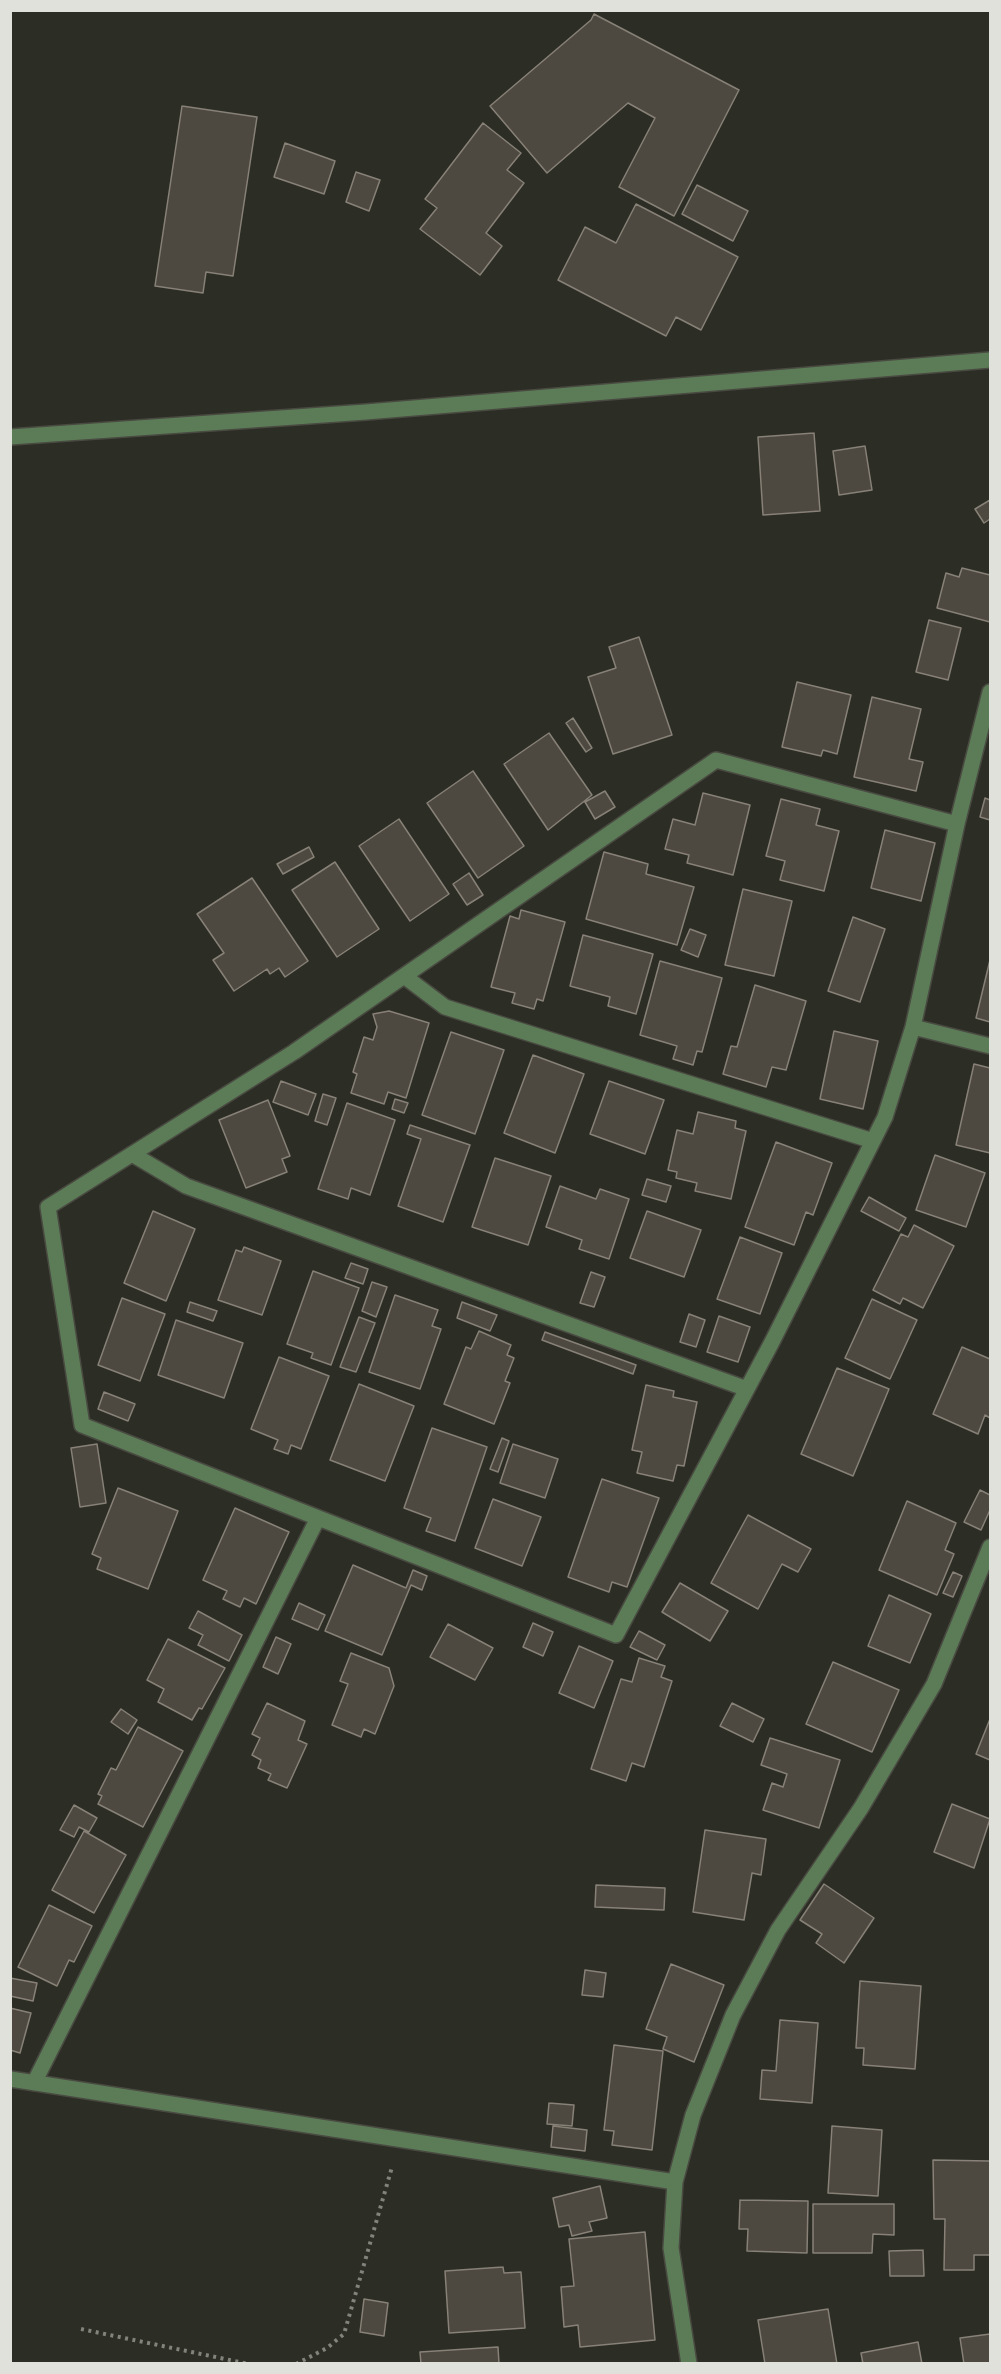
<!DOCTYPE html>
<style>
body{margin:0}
#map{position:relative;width:1001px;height:2374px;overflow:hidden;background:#2c2d24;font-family:"Space Grotesk",sans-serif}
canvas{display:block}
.frame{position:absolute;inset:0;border:12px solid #e0e1db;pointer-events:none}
</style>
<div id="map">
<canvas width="1001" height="2374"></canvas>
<div class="frame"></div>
</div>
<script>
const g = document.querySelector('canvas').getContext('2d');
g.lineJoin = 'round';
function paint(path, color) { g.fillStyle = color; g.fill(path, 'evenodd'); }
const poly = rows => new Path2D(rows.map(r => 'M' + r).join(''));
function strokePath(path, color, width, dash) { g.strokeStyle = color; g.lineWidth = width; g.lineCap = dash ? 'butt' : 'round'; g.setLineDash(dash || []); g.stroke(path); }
const building = poly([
 [594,14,739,90,674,216,619,187,655,118,628,103,547,173,490,106,591,20,594,14],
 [182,106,257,117,233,276,206,272,203,293,155,286,182,106],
 [483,123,521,153,507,170,524,183,486,233,502,246,480,275,420,229,437,208,425,199,483,123],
 [285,143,335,161,324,194,274,177,285,143],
 [356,172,380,180,369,211,346,202,356,172],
 [697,185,748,211,733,241,682,214,697,185],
 [636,204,738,257,701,330,676,317,666,336,558,280,585,227,616,243,636,204],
 [814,433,820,511,763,515,758,437,814,433],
 [865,446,872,490,839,495,833,451,865,446],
 [990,500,990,519,984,523,975,509,990,500],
 [962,568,990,575,990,622,937,608,946,573,959,577,962,568],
 [929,620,961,628,948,680,916,672,929,620],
 [639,637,672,735,613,754,588,677,616,668,609,647,639,637],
 [797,682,851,695,837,754,823,750,821,756,782,747,797,682],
 [872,697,921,709,909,759,923,762,916,791,854,777,872,697],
 [573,718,592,748,586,752,566,723,573,718],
 [549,733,592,795,548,830,504,764,549,733],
 [473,771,524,846,478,878,427,803,473,771],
 [605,791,615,807,595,819,585,802,605,791],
 [703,793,750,805,733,875,687,863,689,855,665,849,673,819,695,825,703,793],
 [985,798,990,800,990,820,980,817,985,798],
 [781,799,820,809,816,825,839,831,824,891,780,880,785,861,766,856,781,799],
 [399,819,449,894,410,921,359,846,399,819],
 [885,830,935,843,921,901,871,888,885,830],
 [309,847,314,857,283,874,277,864,309,847],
 [604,852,648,864,646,874,694,887,677,945,586,919,604,852],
 [335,862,379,929,337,957,292,890,335,862],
 [469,873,483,895,467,905,453,884,469,873],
 [252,878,308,961,285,977,279,968,270,974,267,969,234,991,213,960,224,953,197,914,252,878],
 [743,889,792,901,774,976,725,965,743,889],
 [521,910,565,922,543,1001,537,999,534,1009,512,1003,515,993,491,987,510,916,519,919,521,910],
 [853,917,885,929,860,1002,828,991,853,917],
 [690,929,706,935,698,957,681,950,690,929],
 [583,935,653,954,636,1014,608,1006,610,997,570,986,583,935],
 [990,960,990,1022,976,1018,990,960],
 [660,961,722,978,702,1052,697,1051,693,1065,673,1059,677,1046,640,1035,660,961],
 [755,985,806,1001,786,1070,772,1067,766,1087,723,1074,731,1046,737,1047,755,985],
 [389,1011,429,1023,406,1098,388,1092,384,1104,351,1093,357,1074,353,1072,364,1037,373,1040,377,1027,373,1014,389,1011],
 [834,1031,878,1041,863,1109,820,1099,834,1031],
 [451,1032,504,1050,475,1134,422,1115,451,1032],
 [533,1055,584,1074,555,1153,504,1133,533,1055],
 [974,1064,990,1068,990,1153,956,1145,974,1064],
 [281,1081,316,1094,308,1115,273,1102,281,1081],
 [609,1081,664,1100,645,1154,590,1134,609,1081],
 [323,1094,336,1098,327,1125,315,1121,323,1094],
 [395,1099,408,1103,404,1113,392,1109,395,1099],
 [268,1100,290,1156,282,1159,287,1172,246,1188,219,1120,268,1100],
 [347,1103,395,1120,370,1195,351,1188,348,1199,318,1189,347,1103],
 [698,1112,736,1121,735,1128,746,1131,731,1199,695,1191,697,1183,676,1178,677,1172,668,1170,677,1130,693,1134,698,1112],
 [410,1125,470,1145,443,1222,398,1206,421,1139,407,1134,410,1125],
 [776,1142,832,1163,813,1215,806,1212,794,1245,745,1227,776,1142],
 [935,1155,985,1173,966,1227,916,1210,935,1155],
 [495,1158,551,1176,528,1245,472,1227,495,1158],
 [647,1179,671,1186,666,1202,642,1195,647,1179],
 [560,1186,596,1199,600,1189,629,1199,609,1259,579,1249,582,1240,546,1227,560,1186],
 [869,1197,906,1218,899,1231,861,1211,869,1197],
 [153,1211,195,1229,166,1301,124,1283,153,1211],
 [647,1211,701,1230,684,1277,630,1258,647,1211],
 [914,1225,954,1246,923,1308,903,1298,900,1304,873,1290,901,1234,908,1237,914,1225],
 [740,1237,782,1253,760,1314,717,1299,740,1237],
 [244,1247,281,1261,262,1315,218,1300,236,1250,242,1252,244,1247],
 [351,1263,368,1269,363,1284,345,1278,351,1263],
 [313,1271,359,1288,331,1365,311,1358,313,1353,287,1344,313,1271],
 [591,1272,605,1277,594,1307,580,1303,591,1272],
 [372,1282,387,1287,376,1317,362,1311,372,1282],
 [395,1295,438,1310,432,1326,441,1329,420,1389,369,1372,395,1295],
 [122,1298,165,1314,140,1381,98,1365,122,1298],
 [872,1299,917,1320,890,1379,845,1358,872,1299],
 [190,1302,217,1311,213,1321,187,1312,190,1302],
 [462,1302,497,1315,490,1331,457,1318,462,1302],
 [689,1314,705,1320,696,1347,680,1342,689,1314],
 [719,1316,750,1327,738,1362,707,1352,719,1316],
 [359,1317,375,1323,356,1372,340,1367,359,1317],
 [176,1320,243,1343,224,1398,158,1375,176,1320],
 [479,1331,511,1345,507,1355,514,1358,505,1381,510,1383,494,1424,444,1404,466,1347,471,1349,479,1331],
 [545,1332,636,1365,633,1374,542,1340,545,1332],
 [962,1347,990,1359,990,1418,985,1415,978,1434,933,1414,962,1347],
 [279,1357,329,1376,301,1449,291,1445,288,1454,274,1449,278,1440,251,1429,279,1357],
 [837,1368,889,1389,853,1476,801,1454,837,1368],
 [359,1384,414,1406,385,1481,330,1460,359,1384],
 [646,1385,674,1391,673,1397,697,1402,684,1466,677,1465,673,1481,637,1473,642,1452,632,1450,646,1385],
 [104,1392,135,1404,128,1421,98,1409,104,1392],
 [432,1428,487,1447,455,1541,426,1531,431,1518,404,1508,432,1428],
 [502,1438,509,1441,498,1472,490,1469,502,1438],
 [97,1444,106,1503,80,1507,71,1448,97,1444],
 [513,1444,558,1459,545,1498,500,1483,513,1444],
 [602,1479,659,1498,627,1587,612,1582,609,1592,568,1577,602,1479],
 [118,1488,178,1511,148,1589,97,1569,101,1558,92,1554,118,1488],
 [980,1490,990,1495,990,1510,981,1530,964,1522,980,1490],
 [493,1499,541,1517,522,1566,475,1548,493,1499],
 [907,1501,956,1523,945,1550,954,1554,937,1595,879,1570,907,1501],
 [235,1508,289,1532,256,1604,244,1598,240,1607,223,1599,227,1591,203,1580,235,1508],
 [748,1515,811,1549,798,1572,782,1564,758,1609,711,1583,748,1515],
 [353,1565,406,1588,413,1570,427,1576,422,1590,411,1585,382,1655,325,1631,353,1565],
 [953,1572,962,1576,953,1597,943,1593,953,1572],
 [680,1583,728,1611,710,1641,662,1612,680,1583],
 [889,1595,931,1614,910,1663,868,1646,889,1595],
 [299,1603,325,1615,318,1630,292,1619,299,1603],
 [198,1611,242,1635,229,1661,198,1645,203,1635,189,1628,198,1611],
 [533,1623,553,1632,543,1656,523,1647,533,1623],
 [448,1624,493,1648,475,1680,430,1657,448,1624],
 [639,1631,665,1645,657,1660,630,1647,639,1631],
 [276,1637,291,1644,278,1674,263,1667,276,1637],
 [168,1639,225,1668,202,1709,199,1708,192,1720,158,1702,164,1689,147,1680,168,1639],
 [579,1646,613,1661,594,1708,559,1693,579,1646],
 [351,1653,389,1668,394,1686,375,1734,364,1729,361,1737,332,1725,348,1684,340,1681,351,1653],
 [639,1658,665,1666,661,1677,672,1681,644,1767,632,1763,626,1781,591,1769,621,1679,632,1682,639,1658],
 [833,1662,899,1690,872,1752,806,1724,833,1662],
 [267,1703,305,1721,298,1740,307,1744,287,1788,268,1780,271,1774,258,1768,261,1760,252,1755,260,1738,252,1734,267,1703],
 [732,1703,764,1719,753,1742,720,1726,732,1703],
 [121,1709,137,1720,128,1734,111,1722,121,1709],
 [990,1719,990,1760,976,1754,990,1719],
 [138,1727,183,1751,143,1827,98,1804,102,1796,98,1794,111,1768,116,1770,138,1727],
 [770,1738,840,1760,819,1828,763,1810,772,1783,783,1787,787,1774,761,1765,770,1738],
 [952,1804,990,1819,974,1868,934,1852,952,1804],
 [74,1805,97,1818,89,1832,79,1827,74,1837,60,1830,74,1805],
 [705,1830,766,1839,761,1875,752,1873,744,1920,693,1912,705,1830],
 [84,1831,126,1855,94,1913,52,1890,84,1831],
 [824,1884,874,1918,844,1963,816,1943,822,1934,800,1920,824,1884],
 [596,1885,665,1888,664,1910,595,1907,596,1885],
 [49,1905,92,1926,74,1962,69,1960,57,1986,18,1967,49,1905],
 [671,1964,724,1985,694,2062,663,2049,667,2037,646,2029,671,1964],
 [585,1970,606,1973,603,1997,582,1995,585,1970],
 [10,1978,37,1983,33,2001,10,1996,10,1978],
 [860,1981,921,1986,915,2069,863,2065,864,2048,856,2048,860,1981],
 [10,2008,31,2013,20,2053,10,2050,10,2008],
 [780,2020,818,2023,812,2103,760,2099,762,2070,776,2071,780,2020],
 [614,2045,663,2051,652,2150,612,2145,614,2131,604,2130,614,2045],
 [549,2103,574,2105,572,2126,547,2124,549,2103],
 [553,2126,587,2130,585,2151,551,2147,553,2126],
 [832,2126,882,2130,878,2196,828,2193,832,2126],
 [933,2160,990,2161,990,2255,974,2255,974,2270,944,2270,945,2219,934,2219,933,2160],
 [600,2186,607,2218,589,2222,592,2231,572,2236,569,2225,559,2227,553,2198,600,2186],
 [740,2200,808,2201,807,2253,747,2251,748,2229,739,2229,740,2200],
 [813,2204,894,2204,894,2235,873,2234,872,2253,813,2253,813,2204],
 [645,2232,655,2340,580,2347,578,2325,564,2327,561,2287,574,2286,569,2239,645,2232],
 [923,2250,924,2276,890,2276,889,2251,923,2250],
 [503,2267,504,2273,521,2272,525,2328,449,2333,445,2271,503,2267],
 [364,2299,388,2303,384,2336,360,2332,364,2299],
 [828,2309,837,2364,765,2364,758,2320,828,2309],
 [990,2334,990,2364,964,2364,960,2338,990,2334],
 [918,2342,922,2364,863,2364,861,2353,918,2342],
 [498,2347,499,2364,421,2364,420,2352,498,2347]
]);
const path = poly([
 [81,2329,249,2364],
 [296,2364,327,2348,344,2334,392,2167]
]);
const minor = poly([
 [10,437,366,412,990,360],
 [957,824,716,760,294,1052,48,1207,82,1425,616,1635,772,1342,885,1117,913,1027,957,824,990,692],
 [404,976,445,1007,873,1141],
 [913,1027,990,1046],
 [132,1154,186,1186,747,1389],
 [10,2079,675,2182],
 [34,2083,318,1518],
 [689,2364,671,2248,675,2182,693,2115,733,2015,778,1930,861,1808,934,1684,990,1547]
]);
paint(building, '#4d4840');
strokePath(building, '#878178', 1.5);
strokePath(minor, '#494a41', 18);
strokePath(path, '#82837c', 4, [3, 4.5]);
strokePath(minor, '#5b7c56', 15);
</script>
